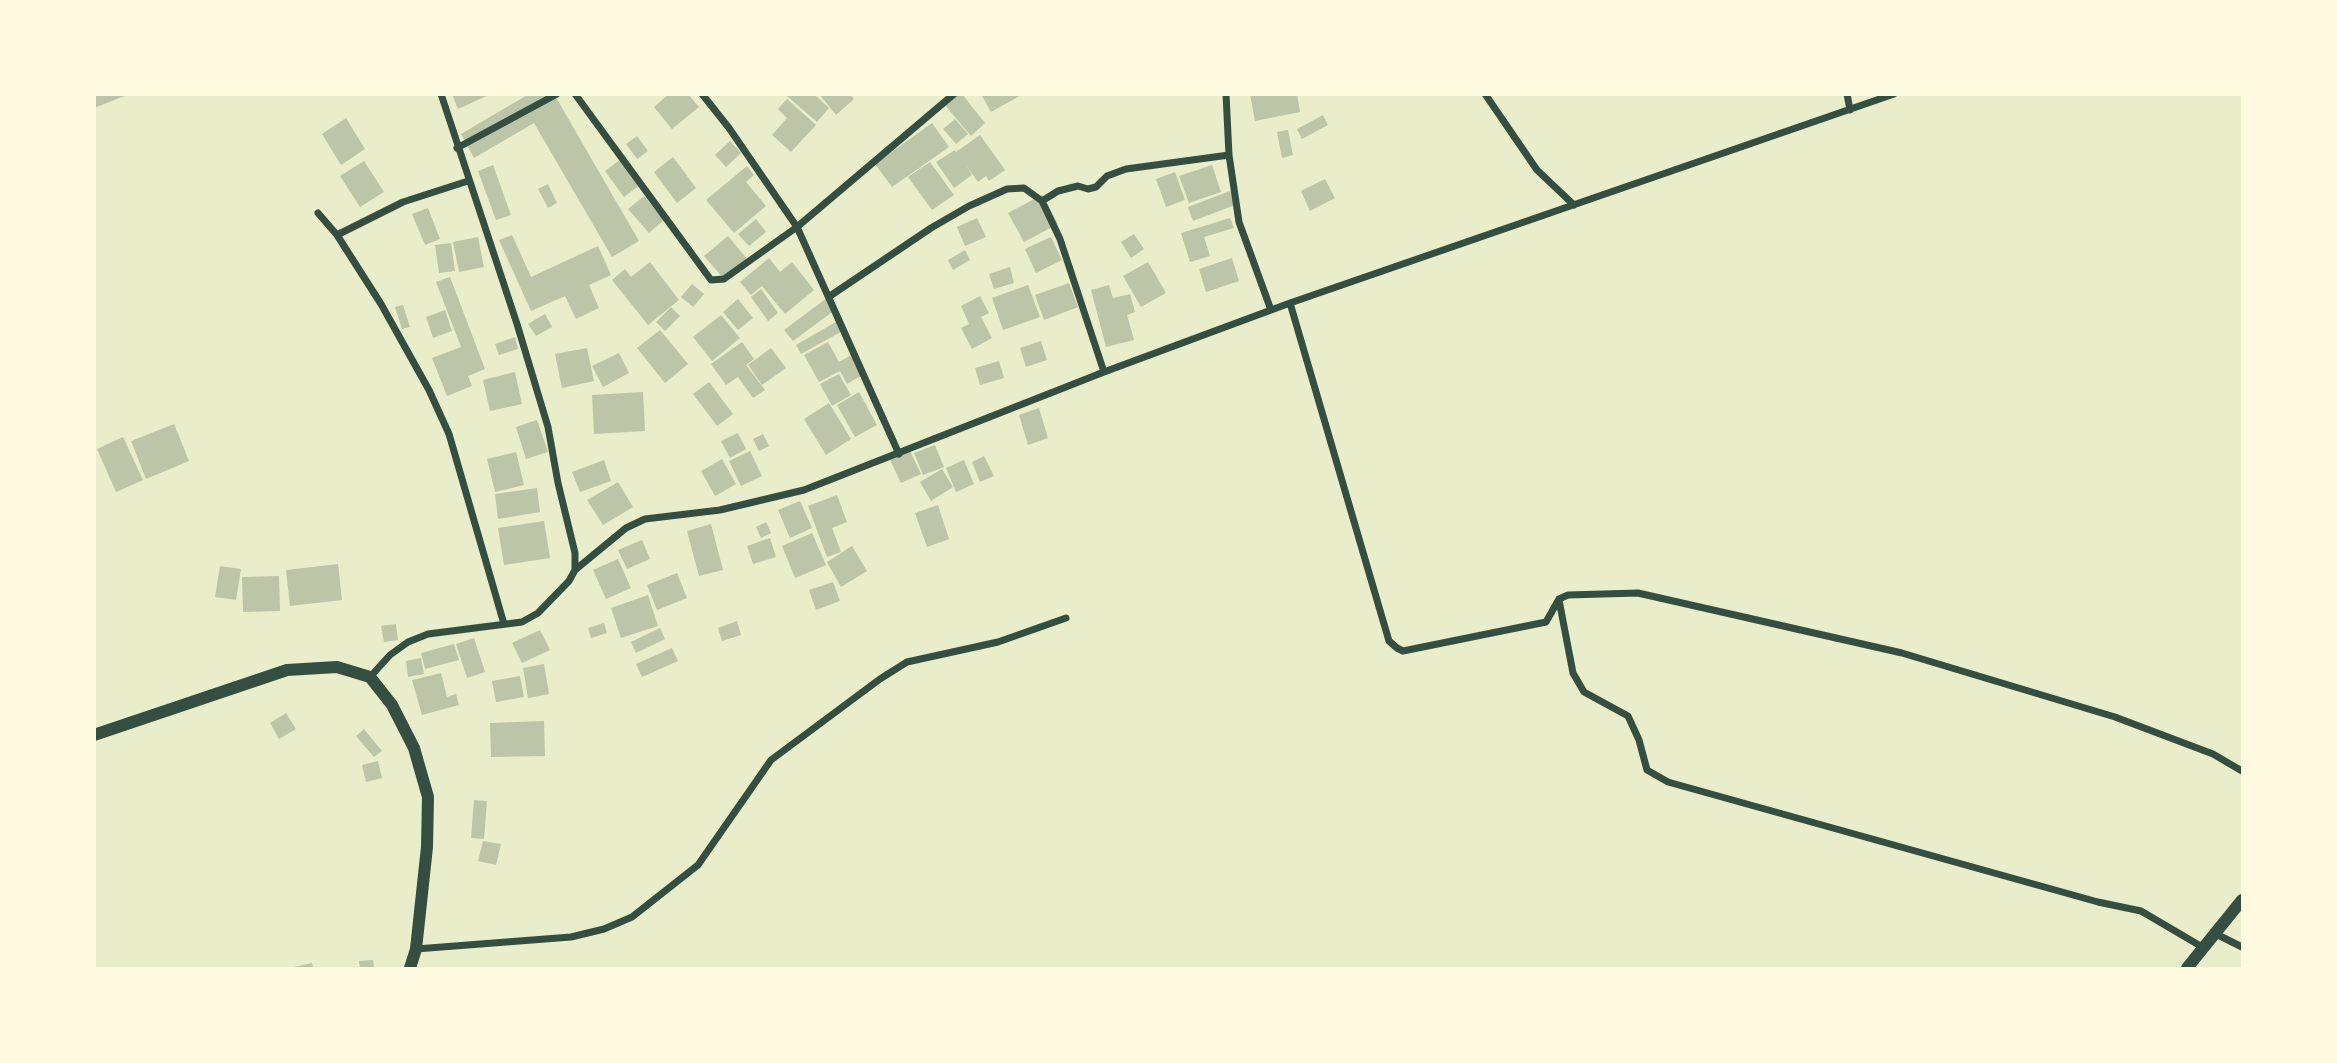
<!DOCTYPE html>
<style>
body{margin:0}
#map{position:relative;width:2337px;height:1063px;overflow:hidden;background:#e9edc9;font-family:Cabin,sans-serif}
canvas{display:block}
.frame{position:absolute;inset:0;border:96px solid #fefae0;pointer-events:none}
</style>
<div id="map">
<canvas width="2337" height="1063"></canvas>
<div class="frame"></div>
</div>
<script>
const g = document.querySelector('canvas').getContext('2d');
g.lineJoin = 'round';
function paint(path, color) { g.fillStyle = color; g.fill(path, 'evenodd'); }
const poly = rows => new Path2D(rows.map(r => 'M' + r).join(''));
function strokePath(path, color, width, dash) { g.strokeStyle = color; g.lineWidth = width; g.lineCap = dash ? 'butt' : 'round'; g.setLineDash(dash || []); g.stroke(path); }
const building = poly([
 [94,94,127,94,127,95,94,108],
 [452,94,491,94,458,109],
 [529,94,554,94,639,241,612,257,534,123,474,158,461,134],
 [669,94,688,94,699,107,672,129,654,107],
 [789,94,814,94,829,108,817,122,787,96],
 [819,94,850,94,854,99,836,115],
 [958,94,962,94,985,123,971,136,945,105],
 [985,94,1023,94,991,112,982,96],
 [1250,94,1297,94,1300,112,1255,121],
 [787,99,816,125,791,152,772,135,787,118,778,109],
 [1323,115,1328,125,1302,139,1297,129],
 [346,118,365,149,341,165,322,134],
 [955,119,968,134,956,144,943,129],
 [932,123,949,147,892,187,875,164],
 [1288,130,1293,155,1282,158,1277,132],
 [980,135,1005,170,989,181,986,176,978,182,966,165,972,175,954,188,936,162,955,150,956,152],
 [637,136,648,151,637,159,626,144],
 [730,141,741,153,726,167,715,155],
 [673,157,696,188,677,203,654,172],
 [621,159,640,185,624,197,605,171],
 [364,161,384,192,360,207,340,176],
 [930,162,954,195,932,210,908,177],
 [493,165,511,215,496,220,478,171],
 [1212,165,1221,192,1189,203,1179,176],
 [747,166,754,175,746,182,766,206,734,233,706,200],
 [1175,172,1185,200,1166,207,1156,179],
 [1325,179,1335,198,1310,211,1301,191],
 [548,184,557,203,548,208,538,189],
 [1230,191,1235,205,1193,221,1188,207],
 [1042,195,1058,224,1024,242,1008,213],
 [644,196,664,220,649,233,628,209],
 [428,208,440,239,425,245,412,214],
 [977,218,986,237,965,246,957,227],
 [1230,218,1234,228,1204,237,1210,256,1190,262,1181,233],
 [756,219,766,232,749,246,738,234],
 [1134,234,1144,249,1131,258,1121,242],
 [512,235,531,277,598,246,611,275,589,285,599,308,576,319,565,296,531,311,499,240],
 [728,236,748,260,725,280,704,256],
 [478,237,484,267,459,272,453,242],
 [1051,237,1062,260,1036,273,1025,249],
 [451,243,455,271,439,273,435,245],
 [965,250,970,260,953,270,948,260],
 [769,258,780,272,792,262,814,290,785,314,762,286,751,295,740,282],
 [1232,258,1239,281,1206,292,1199,269],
 [650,262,679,300,648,325,612,280,625,269,631,277],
 [1148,262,1166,293,1141,307,1123,276],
 [1010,267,1014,283,994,289,989,274],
 [450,277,485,369,468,376,472,386,447,396,432,358,461,347,436,282],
 [1069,283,1078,307,1044,320,1035,295],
 [692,284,704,294,693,307,681,297],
 [1028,285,1040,317,1003,330,992,298],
 [1109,285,1113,298,1130,294,1135,312,1127,315,1134,340,1106,347,1091,290],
 [761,289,778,313,768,321,751,297],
 [980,296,989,313,981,317,992,338,972,349,961,328,969,324,961,306],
 [827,298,835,310,793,341,784,330],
 [738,299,753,318,738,330,723,312],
 [403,305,410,327,402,329,395,307],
 [671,307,680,316,665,331,656,322],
 [445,310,452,331,433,338,426,317],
 [545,314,552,327,536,336,528,324],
 [721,315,740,338,712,361,693,337],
 [841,319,846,329,801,354,796,345],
 [660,330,688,364,665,383,637,348],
 [515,337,518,349,499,355,495,344],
 [1041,341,1047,360,1026,367,1020,348],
 [742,342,754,359,746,365,765,390,753,398,738,377,726,385,711,364],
 [828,342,839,362,855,353,866,373,847,384,840,371,819,382,804,355],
 [587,348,594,381,562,388,555,354],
 [771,348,786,368,762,385,748,365],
 [619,353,629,373,603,387,592,366],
 [999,361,1004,378,980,385,975,368],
 [515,372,522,404,490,411,483,380],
 [839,374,851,395,832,406,820,384],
 [709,382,733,414,717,426,693,394],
 [643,392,645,431,594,434,592,395],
 [859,392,877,425,855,437,837,405],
 [829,403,851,439,826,455,804,419],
 [1039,408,1048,438,1028,445,1019,415],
 [537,420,548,452,526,459,516,427],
 [174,424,189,461,146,479,131,441],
 [738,433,746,449,730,458,721,441],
 [763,434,769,446,759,451,753,439],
 [123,437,143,480,116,492,97,449],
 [935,445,944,467,923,475,914,453],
 [750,451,762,476,741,486,729,461],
 [910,451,921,474,901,483,890,460],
 [516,452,524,485,495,492,487,459],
 [984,456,994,476,980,482,972,462],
 [722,459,736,484,715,496,701,471],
 [604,460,611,481,580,492,572,472],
 [964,460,974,484,956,492,946,468],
 [942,469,953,487,931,501,920,482],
 [618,482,633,507,603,525,587,500],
 [537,488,540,512,498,519,495,494],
 [837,495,847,522,832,528,841,552,827,557,808,506],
 [800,501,812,528,790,538,778,510],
 [938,505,949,539,927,547,915,513],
 [544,521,550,558,504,565,498,528],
 [766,522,771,533,761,538,756,527],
 [711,524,723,570,699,576,687,531],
 [812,533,826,565,795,578,782,546],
 [770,538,776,557,753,564,747,546],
 [642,540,650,559,627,569,618,550],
 [852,546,867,571,841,587,827,562],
 [618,559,631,588,606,599,593,570],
 [338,564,342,600,290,606,286,570],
 [220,566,241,569,236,600,215,597],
 [677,573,687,598,657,610,647,585],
 [279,576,280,611,243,612,242,577],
 [833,582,840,601,816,610,809,590],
 [648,595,658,626,621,638,611,608],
 [737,621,741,635,722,641,718,628],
 [604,623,607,633,591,638,588,628],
 [396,624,398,640,384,642,381,626],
 [660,628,665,639,636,653,631,642],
 [540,630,550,650,522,663,512,643],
 [474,638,485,672,467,678,456,644],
 [454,644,459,660,425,669,421,653],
 [672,648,678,661,642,677,636,664],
 [421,658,424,674,408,677,406,661],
 [544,664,549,694,528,698,523,668],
 [441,673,447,697,456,694,459,705,422,715,412,680],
 [520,676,524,697,496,702,492,681],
 [286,713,296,729,279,739,270,723],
 [544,721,545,756,491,757,490,723],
 [364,729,382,751,374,757,356,736],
 [378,761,382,778,366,782,362,765],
 [474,800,487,801,484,839,471,838],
 [483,841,501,844,496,865,478,861],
 [373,960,374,968,360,968,359,961],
 [312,963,313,968,294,968,294,967]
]);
const minor = poly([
 [575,94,711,280,724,279,797,227,954,94],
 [702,94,729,128,797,227,899,454],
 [1226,94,1229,155,1239,222,1271,310],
 [1485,94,1537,170,1574,205],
 [1847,94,1850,110],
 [457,148,557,94],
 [1042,201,1058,191,1078,186,1088,189,1096,187,1107,176,1126,169,1229,155],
 [318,213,337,235,381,304,429,390,449,434,504,624],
 [337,235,403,202,468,181],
 [830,296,931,228,969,206,1007,189,1024,188,1042,201,1060,239,1104,372],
 [1290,303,1389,641,1397,648,1403,651,1546,622,1559,599,1568,595,1638,593,1902,653,2115,717,2213,754,2242,771],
 [575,570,626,528,645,519,720,510,804,490,1104,372,1290,303,1894,94],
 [1559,600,1573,673,1584,692,1628,716,1639,740,1647,770,1668,782,2098,902,2141,911,2204,948],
 [370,677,390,655,408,642,428,634,522,622,538,613,569,581,575,570,575,553,558,483,548,427,517,324,441,94],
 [2216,934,2242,947],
 [416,949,571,937,604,929,632,917,698,865,771,760,880,679,907,662,998,642,1066,618]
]);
const tertiary = poly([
 [94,735,287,670,337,667,370,677,392,705,414,748,428,797,427,847,416,949,410,968],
 [2187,968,2242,900]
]);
paint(building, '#bcc5a7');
strokePath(minor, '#344e41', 7);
strokePath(tertiary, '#344e41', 12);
</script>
